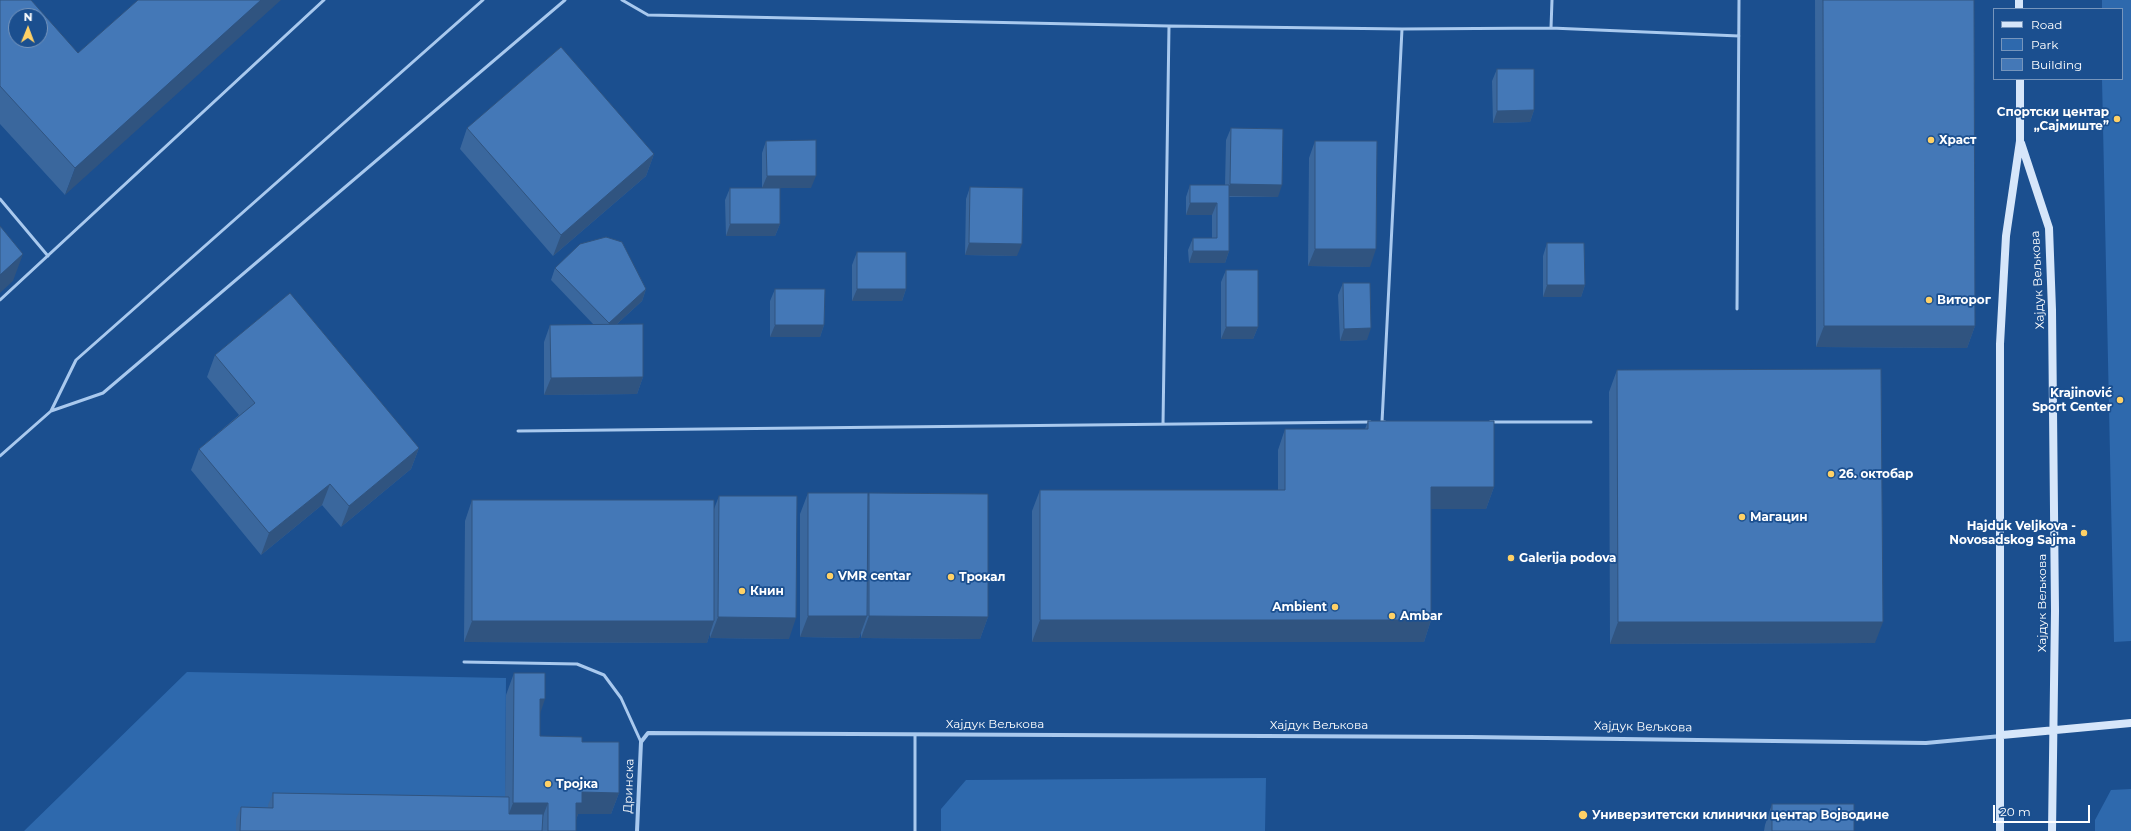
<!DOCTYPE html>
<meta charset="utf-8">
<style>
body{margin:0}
#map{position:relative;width:2131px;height:831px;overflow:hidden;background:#1b4f8f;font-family:Montserrat,sans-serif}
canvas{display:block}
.legend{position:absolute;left:1993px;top:8px;width:130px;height:72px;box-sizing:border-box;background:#1b4f8f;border:1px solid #7695bc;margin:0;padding:5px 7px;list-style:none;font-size:12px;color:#fff}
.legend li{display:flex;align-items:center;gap:8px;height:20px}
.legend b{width:20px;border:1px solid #7695bc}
.north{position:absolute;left:8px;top:8px;width:40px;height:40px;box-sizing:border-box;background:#1b4f8f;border:1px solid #7695bc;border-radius:50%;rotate:1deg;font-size:11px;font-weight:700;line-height:16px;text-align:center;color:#fff}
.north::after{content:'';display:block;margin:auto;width:14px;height:18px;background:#ffd166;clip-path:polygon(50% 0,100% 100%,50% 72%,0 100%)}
.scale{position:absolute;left:1993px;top:805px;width:97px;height:18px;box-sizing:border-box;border:2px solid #fff;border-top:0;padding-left:5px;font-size:12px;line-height:14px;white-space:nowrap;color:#fff;-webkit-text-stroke:3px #1b4f8f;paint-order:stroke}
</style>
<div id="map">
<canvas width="2131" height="831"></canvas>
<ul class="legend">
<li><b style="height:5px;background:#d6e6fa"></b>Road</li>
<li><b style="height:11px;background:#2e69ad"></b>Park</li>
<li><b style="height:11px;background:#4478b7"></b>Building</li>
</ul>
<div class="north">N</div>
<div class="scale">20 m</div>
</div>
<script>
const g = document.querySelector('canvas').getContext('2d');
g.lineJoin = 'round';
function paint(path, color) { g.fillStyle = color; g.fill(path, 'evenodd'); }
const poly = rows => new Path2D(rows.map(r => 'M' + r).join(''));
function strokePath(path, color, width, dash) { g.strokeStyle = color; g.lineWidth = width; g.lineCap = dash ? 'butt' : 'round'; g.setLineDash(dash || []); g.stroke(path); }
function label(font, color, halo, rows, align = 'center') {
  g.font = font + ' Montserrat,sans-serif'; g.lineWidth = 3.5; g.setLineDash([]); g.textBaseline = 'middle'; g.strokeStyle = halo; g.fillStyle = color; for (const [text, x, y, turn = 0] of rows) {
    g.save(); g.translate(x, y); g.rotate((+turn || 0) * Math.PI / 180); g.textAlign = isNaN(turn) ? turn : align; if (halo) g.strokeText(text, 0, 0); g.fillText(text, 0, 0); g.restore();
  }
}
const green = poly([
 [2102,0,2131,0,2131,641,2114,642,2102,79,2122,79,2122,9,2102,9],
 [187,672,506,678,505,809,268,820,236,831,24,831],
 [1266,778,1265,831,941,831,941,809,966,780],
 [2131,789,2131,831,2095,831,2095,820,2111,790]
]);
const lane = poly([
 [622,0,648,15,1169,26,1402,29,1551,28,1739,36],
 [1551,28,1552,0],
 [0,199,48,256],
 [0,300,324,0],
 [1737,309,1739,0],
 [51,411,76,360,483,0],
 [1385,422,1382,422,1402,29],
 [1490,422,1591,422],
 [1163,424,1169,26],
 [518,431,1370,422],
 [0,456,51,411,103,393,565,0],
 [464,662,577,664,604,675,621,698,641,742],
 [915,831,915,735]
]);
const street = poly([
 [637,831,641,742,648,733,1470,737,1926,743,2001,736]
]);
const secondary = poly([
 [2019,0,2019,9],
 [2021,143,2049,228,2052,310,2055,611,2052,831],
 [2002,735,2131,723],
 [2000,831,2000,344,2006,236,2020,141,2020,79]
]);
const wall = poly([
 [0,0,78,53,138,0,65,195,0,124],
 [1815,0,1974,0,1975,326,1967,348,1816,347],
 [1497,69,1534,110,1530,122,1493,123,1492,81],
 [467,128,654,154,646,176,553,256,460,149],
 [1231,128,1278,197,1229,197,1229,251,1225,263,1189,263,1188,250,1193,238,1212,238,1212,215,1186,215,1186,197,1190,185,1225,185,1226,140],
 [766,141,811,188,780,188,780,224,775,236,726,236,725,200,730,188,762,188,762,153],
 [1315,141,1370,267,1308,266,1309,158],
 [970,187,1017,256,965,255,966,199],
 [1547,243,1585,285,1581,297,1543,297,1543,256],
 [857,252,906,289,902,301,852,301,852,265],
 [555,268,646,289,642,301,617,324,643,377,637,394,544,395,544,342,550,325,594,325,551,280],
 [1226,270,1258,327,1253,339,1221,339,1221,282],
 [1343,283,1367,340,1340,341,1338,295],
 [775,289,824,325,820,337,770,337,770,301],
 [215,355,419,448,411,469,341,527,322,505,261,555,191,470,199,449,239,415,207,377],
 [1617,370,1875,643,1610,644,1609,392],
 [1368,421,1494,487,1486,509,1431,509,1431,620,1424,642,1032,642,1032,511,1040,490,1278,490,1278,450,1285,429,1365,429],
 [808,493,868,497,869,493,988,617,980,639,861,638,861,632,859,638,800,637,800,514],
 [719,496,789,639,710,638,710,633,707,643,464,642,465,521,472,500,714,509],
 [514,673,540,714,540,736,582,742,619,793,611,814,578,814,576,820,576,831,236,831,236,819,241,807,268,808,268,805,273,793,505,797,506,695],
 [1772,804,1854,831,1764,831,1765,825]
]);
const shadedWall = poly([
 [261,0,281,0,65,195,75,168],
 [1534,110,1530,122,1493,123,1497,111],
 [654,154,646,176,553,256,561,235],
 [767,176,816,176,811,188,762,188],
 [1230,184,1282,185,1278,197,1225,196],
 [1190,203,1217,203,1212,215,1186,215],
 [730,224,780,224,775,236,726,236],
 [969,243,1022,244,1017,256,965,255],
 [1315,249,1376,249,1370,267,1308,266],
 [1193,251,1229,251,1225,263,1189,263],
 [23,254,13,281,0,293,0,275],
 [1547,285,1585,285,1581,297,1543,297],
 [646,289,642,301,605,335,609,323],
 [857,289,906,289,902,301,852,301],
 [775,325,824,325,820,337,770,337],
 [1824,326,1975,326,1967,348,1816,347],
 [1226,327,1258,327,1253,339,1221,339],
 [1371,328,1367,340,1340,341,1344,329],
 [643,377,637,394,544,395,551,378],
 [419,448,411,469,341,527,349,506],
 [330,484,322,505,261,555,269,533],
 [1431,487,1494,487,1486,509,1424,509],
 [808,616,867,616,859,638,800,637],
 [869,616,988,617,980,639,861,638],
 [718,617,796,618,789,639,710,638],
 [1040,620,1431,620,1424,642,1032,642],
 [472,621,714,621,707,643,464,642],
 [1618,622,1883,622,1875,643,1610,644],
 [540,699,545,699,538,720],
 [582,792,619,793,611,814,578,814,575,824,576,803],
 [513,803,548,803,540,824,505,824]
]);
const building = poly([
 [0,0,31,0,78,53,138,0,261,0,75,168,0,86,0,0],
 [16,16,40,16,40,40,16,40,16,16],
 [1823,0,1974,0,1975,326,1824,326,1823,0],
 [561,47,654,154,561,235,467,128,561,47],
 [1497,69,1534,69,1534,110,1497,111,1497,69],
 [1231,128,1283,129,1282,185,1230,184,1231,128],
 [816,140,816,176,767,176,766,141,816,140],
 [1315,141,1377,141,1376,249,1315,249,1315,141],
 [1190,185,1229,185,1229,251,1193,251,1193,238,1217,238,1217,203,1190,203,1190,185],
 [970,187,1023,188,1022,244,969,243,970,187],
 [730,188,780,188,780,224,730,224,730,188],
 [0,226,23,254,0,275,0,226],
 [606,237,622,242,646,289,609,323,555,268,580,244,606,237],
 [1547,243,1584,243,1585,285,1547,285,1547,243],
 [857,252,906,252,906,289,857,289,857,252],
 [1226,270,1258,270,1258,327,1226,327,1226,270],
 [1343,283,1370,283,1371,328,1344,329,1343,283],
 [775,289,825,289,824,325,775,325,775,289],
 [290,293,419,448,349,506,330,484,269,533,199,449,255,403,215,355,290,293],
 [643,324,643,377,551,378,550,325,643,324],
 [1881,369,1883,622,1618,622,1617,370,1881,369],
 [1368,421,1494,421,1494,487,1431,487,1431,620,1040,620,1040,490,1285,490,1285,429,1368,429,1368,421],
 [808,493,868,493,867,616,808,616,808,493],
 [869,493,988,494,988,617,869,616,869,493],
 [719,496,797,496,796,618,718,617,719,496],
 [472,500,714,500,714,621,472,621,472,500],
 [514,673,545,673,545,699,540,699,540,736,582,737,582,742,619,742,619,793,582,792,582,803,576,803,576,831,548,831,548,803,513,803,514,673],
 [273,793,509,797,509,814,543,814,542,831,240,831,241,807,273,808,273,793],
 [1772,804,1854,804,1854,831,1772,831,1772,804]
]);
const markers = [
 [2117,119,4,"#ffd166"],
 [1931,140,4,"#ffd166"],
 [1929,300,4,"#ffd166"],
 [2120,400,4,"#ffd166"],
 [1831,474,4,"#ffd166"],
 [1742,517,4,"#ffd166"],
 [2084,533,4,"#ffd166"],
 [1511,558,4,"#ffd166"],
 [830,576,4,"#ffd166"],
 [951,577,4,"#ffd166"],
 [742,591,4,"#ffd166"],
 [1335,607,4,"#ffd166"],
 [1392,616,4,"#ffd166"],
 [548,784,4,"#ffd166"],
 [1583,815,5,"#ffd166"]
];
const poiNames = [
 ["Спортски центар",2109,112,"right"],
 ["„Сајмиште”",2109,126,"right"],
 ["Храст",1939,140],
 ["Виторог",1937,300],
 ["Krajinović",2112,393,"right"],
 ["Sport Center",2112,407,"right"],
 ["26. октобар",1839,474],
 ["Магацин",1750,517],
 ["Hajduk Veljkova -",2076,526,"right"],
 ["Novosadskog Sajma",2076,540,"right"],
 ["Galerija podova",1519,558],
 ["VMR centar",838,576],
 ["Трокал",959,577],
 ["Книн",750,591],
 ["Ambient",1327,607,"right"],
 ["Ambar",1400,616],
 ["Тројка",556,784],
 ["Универзитетски клинички центар Војводине",1592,815]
];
const streetNames = [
 ["Хајдук Вељкова",2038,280,-93],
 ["Хајдук Вељкова",2042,603,-90],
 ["Хајдук Вељкова",995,724],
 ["Хајдук Вељкова",1319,725],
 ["Хајдук Вељкова",1643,727,1],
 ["Дринска",629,786,-88]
];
paint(green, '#2e69ad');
strokePath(lane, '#a9c9ee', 3);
strokePath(street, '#a9c9ee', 4);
strokePath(secondary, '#d6e6fa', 8);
paint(wall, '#3a679d');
paint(shadedWall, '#305480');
paint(building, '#4478b7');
strokePath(building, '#305480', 1);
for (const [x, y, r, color] of markers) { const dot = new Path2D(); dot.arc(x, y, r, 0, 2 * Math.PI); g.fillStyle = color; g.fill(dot); strokePath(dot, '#1b4f8f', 1.5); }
label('bold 12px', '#fff', '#1b4f8f', poiNames, 'left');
label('12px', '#fff', '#1b4f8f', streetNames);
</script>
